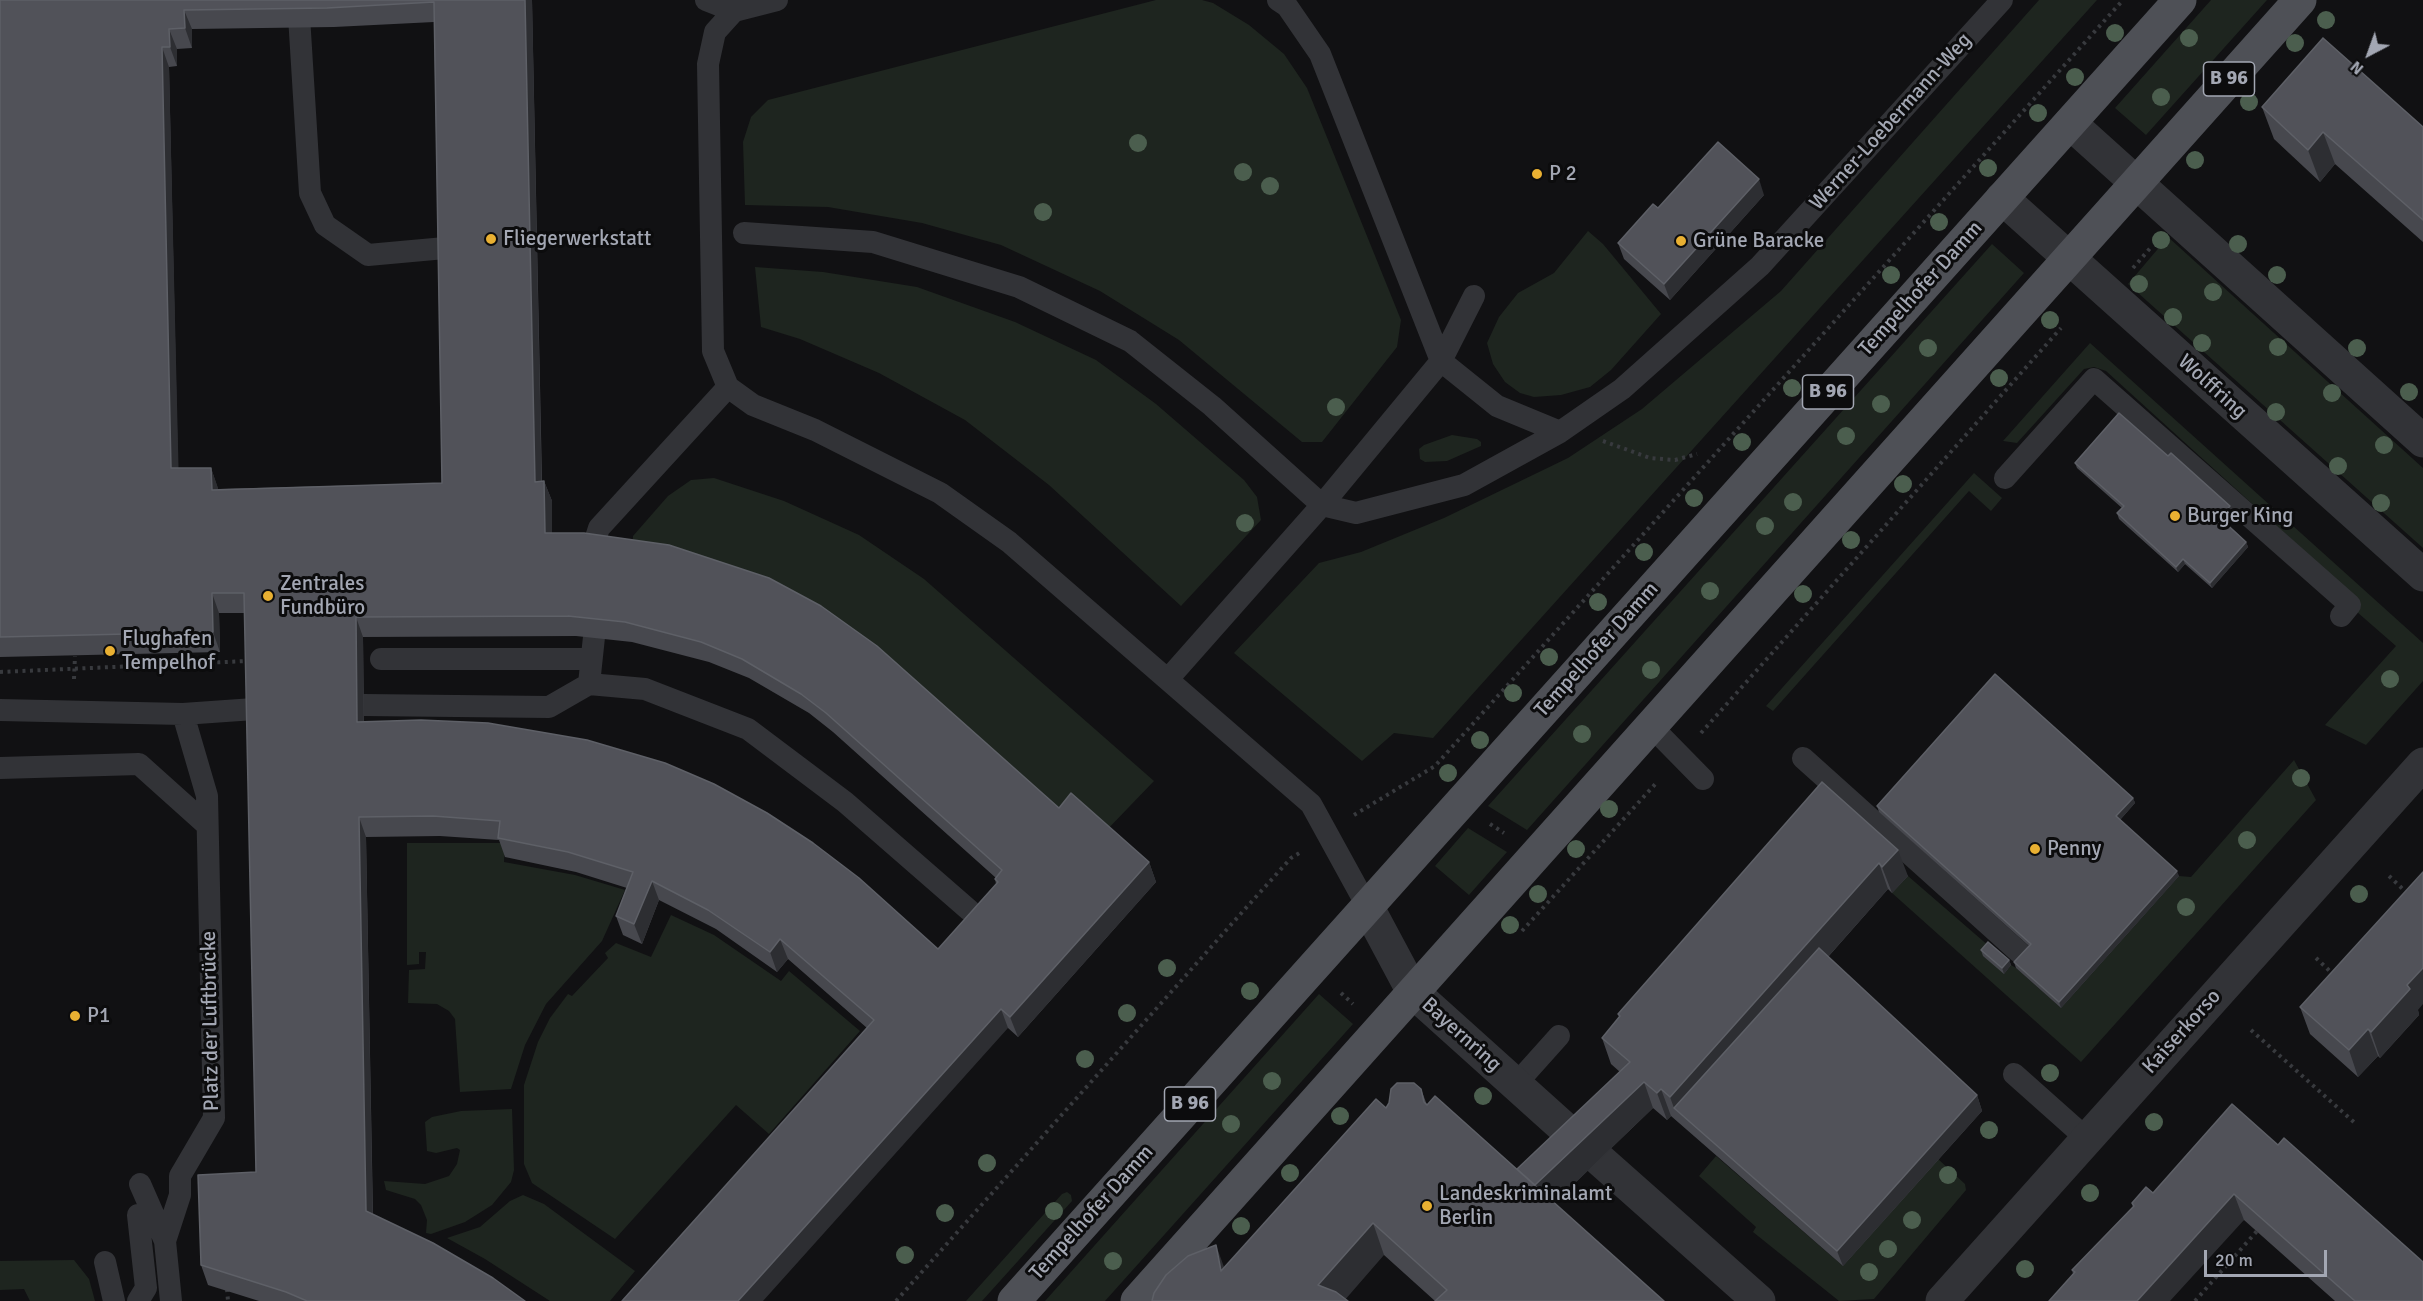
<!DOCTYPE html>
<meta charset="utf-8">
<style>
body{margin:0}
#map{position:relative;width:2423px;height:1301px;overflow:hidden;background:#111113;font-family:Signika,sans-serif}
canvas{display:block}
.north{position:absolute;left:2339px;top:24px;width:60px;height:60px;-webkit-text-stroke:4px #0c0c0d;paint-order:stroke;rotate:221deg;font-size:16px;font-weight:700;line-height:24px;text-align:center;color:#a3a7b3}
.north::after{content:'';display:block;margin:auto;width:21px;height:27px;background:#a3a7b3;clip-path:polygon(50% 0,100% 100%,50% 72%,0 100%)}
.scale{position:absolute;left:2204px;top:1250px;width:123px;height:27px;box-sizing:border-box;border:3px solid #a3a7b3;border-top:0;padding-left:8px;font-size:18px;line-height:21px;white-space:nowrap;color:#a3a7b3;-webkit-text-stroke:4px #0c0c0d;paint-order:stroke}
</style>
<div id="map">
<canvas width="2423" height="1301"></canvas>
<div class="north">N</div>
<div class="scale">20 m</div>
</div>
<script>
const g = document.querySelector('canvas').getContext('2d');
g.lineJoin = 'round';
function paint(path, color) { g.fillStyle = color; g.fill(path, 'evenodd'); }
const poly = rows => new Path2D(rows.map(r => 'M' + r).join(''));
function strokePath(path, color, width, dash) { g.strokeStyle = color; g.lineWidth = width; g.lineCap = dash ? 'butt' : 'round'; g.setLineDash(dash || []); g.stroke(path); }
function label(font, color, halo, rows, align = 'center') {
  g.font = font + ' Signika,sans-serif'; g.lineWidth = 6; g.setLineDash([]); g.textBaseline = 'middle'; g.strokeStyle = halo; g.fillStyle = color; for (const [text, x, y, turn = 0] of rows) {
    g.save(); g.translate(x, y); g.rotate((+turn || 0) * Math.PI / 180); g.textAlign = isNaN(turn) ? turn : align; if (halo) g.strokeText(text, 0, 0); g.fillText(text, 0, 0); g.restore();
  }
}
const green = poly([
 [1156,0,1202,0,1213,3,1249,25,1284,54,1307,88,1401,320,1397,347,1322,442,1302,442,1179,340,1100,291,1001,245,922,223,828,207,745,205,743,142,751,117,768,100],
 [2039,0,2097,0,1433,738,1394,733,1362,761,1234,653,1319,563,1361,552,1444,518,1568,458,1642,409,1781,291],
 [2211,0,2267,0,2146,135,2115,108],
 [1588,231,1603,244,1661,314,1611,370,1590,387,1561,395,1534,397,1520,393,1505,382,1493,364,1487,343,1499,317,1518,293,1554,273],
 [2168,237,2423,468,2423,548,2128,284],
 [1992,244,2024,273,1527,830,1488,806],
 [755,267,823,272,917,287,1015,322,1096,360,1156,404,1244,480,1257,497,1261,520,1181,606,1049,485,965,420,879,373,800,339,761,327],
 [2090,343,2423,643,2423,681,2366,745,2325,725,2396,646,2357,612,2358,600,2106,371,2094,367,2084,369,2017,443,2003,441],
 [1452,435,1477,439,1481,442,1481,446,1447,461,1425,462,1420,459,1419,449,1424,445],
 [1974,473,2002,498,1991,511,1969,491,1773,711,1766,706],
 [714,478,784,501,859,535,924,579,1154,781,1103,834,1066,828,632,558,633,536,668,496,691,480],
 [2294,760,2316,800,2081,1062,1892,893,1908,876,1990,947,2004,974,2011,965,2016,968,2061,1008,2179,876,2191,877],
 [1468,828,1507,852,1469,895,1435,866],
 [407,843,505,843,504,862,575,875,625,890,602,941,546,1004,525,1045,511,1089,460,1092,455,1019,449,1011,437,1004,408,1003,409,970,425,969,426,952,419,952,419,964,407,965],
 [671,915,714,935,781,981,789,971,860,1031,769,1134,736,1105,615,1239,532,1183,524,1164,524,1085,538,1042,550,1018,568,994,572,996,608,958,605,953,616,943,651,957],
 [1319,994,1353,1024,1105,1301,1045,1301],
 [512,1109,514,1170,511,1182,492,1205,465,1222,431,1234,426,1233,427,1220,421,1205,415,1199,386,1190,384,1181,425,1184,449,1176,457,1164,460,1150,457,1148,436,1153,427,1151,425,1122,432,1117,461,1111],
 [1716,1156,1843,1266,1938,1159,1965,1184,1966,1190,1874,1299,1839,1301,1753,1232,1756,1227,1699,1176],
 [1067,1192,1071,1195,1072,1201,982,1301,966,1301,1062,1194],
 [523,1195,544,1204,635,1271,610,1301,550,1301,485,1259,447,1238,480,1227,510,1201],
 [74,1260,89,1279,95,1301,30,1301,24,1289,0,1290,0,1261]
]);
const path = poly([
 [2133,268,2152,246],
 [1603,441,1650,458,1675,460,1697,454],
 [0,672,248,661],
 [74,679,75,656],
 [1701,733,2061,328],
 [1354,815,1435,766,2123,0],
 [1490,824,1504,833],
 [2389,876,2408,894],
 [1522,931,1658,781],
 [2316,958,2335,976],
 [1341,993,1353,1004],
 [2251,1030,2357,1125],
 [227,1289,228,1301],
 [896,1301,1245,909,1291,858,1301,852],
 [2195,1301,2257,1231]
]);
const lane = poly([
 [298,0,310,193,325,225,368,255,445,248],
 [706,0,734,11],
 [1278,0,1287,6,1320,54,1441,361],
 [744,233,873,242,1019,287,1130,341,1212,406,1322,505,1356,513,1464,485,1560,432],
 [1441,361,1497,406,1560,432,1622,389,1760,266,2002,0],
 [728,387,713,351,708,64,715,32,734,11,777,0],
 [2005,478,2094,379,2350,605,2341,616],
 [591,553,599,528,728,387,753,405,815,430,940,493,1009,542,1311,804,1367,906],
 [594,637,589,684,645,689,748,729,845,802,969,910],
 [381,659,591,659],
 [1168,679,1322,505,1441,361,1474,296],
 [364,705,549,707,589,684],
 [0,710,183,714,207,796,214,1118,180,1176,180,1195,165,1241,171,1301],
 [183,714,254,709],
 [1651,726,1703,779],
 [1803,758,2019,952],
 [0,768,139,764,207,825],
 [2014,1074,2087,1139],
 [1516,1084,1559,1036],
 [140,1184,165,1241],
 [105,1262,114,1301],
 [138,1301,146,1288,138,1215]
]);
const street = poly([
 [2070,123,2423,441],
 [2002,198,2423,575],
 [1367,906,1413,992,1582,1144],
 [1600,1160,1759,1301],
 [1942,1301,2423,764]
]);
const primary = poly([
 [1014,1301,2180,0],
 [1137,1301,2300,0]
]);
const trees = [
 [2326,20],
 [2115,33],
 [2189,38],
 [2295,43],
 [2075,77],
 [2161,97],
 [2249,102],
 [2038,113],
 [1138,143],
 [2195,160],
 [1988,168],
 [1243,172],
 [1270,186],
 [1043,212],
 [1939,222],
 [2161,240],
 [2238,244],
 [1891,275],
 [2277,275],
 [2139,284],
 [2213,292],
 [2173,317],
 [2050,320],
 [2202,343],
 [2278,347],
 [1928,348],
 [2357,348],
 [1999,378],
 [1792,388],
 [2409,392],
 [2332,393],
 [1881,404],
 [1336,407],
 [2276,412],
 [1846,436],
 [1742,442],
 [2384,445],
 [2338,466],
 [1903,484],
 [1694,498],
 [1793,502],
 [2381,503],
 [1245,523],
 [1765,526],
 [1851,540],
 [1644,552],
 [1710,591],
 [1803,594],
 [1598,602],
 [1549,657],
 [1651,670],
 [2390,679],
 [1513,693],
 [1582,734],
 [1480,740],
 [1448,773],
 [2301,778],
 [1609,809],
 [2247,840],
 [1576,849],
 [1538,894],
 [2359,894],
 [2186,907],
 [1510,925],
 [1167,968],
 [1250,991],
 [1127,1013],
 [1085,1059],
 [2050,1073],
 [1272,1081],
 [1483,1096],
 [1340,1116],
 [2154,1122],
 [1231,1124],
 [1989,1130],
 [987,1163],
 [1290,1173],
 [1948,1175],
 [2090,1193],
 [1054,1211],
 [945,1213],
 [1912,1220],
 [1241,1226],
 [1888,1249],
 [905,1255],
 [1113,1261],
 [2025,1269],
 [1869,1272]
];
const wall = poly([
 [0,0,532,0,542,481,544,481,552,501,552,533,1059,808,1149,862,1156,882,1018,1037,1008,1028,867,1028,788,959,777,972,716,929,659,900,642,944,623,935,616,916,627,888,576,872,505,857,499,840,440,836,366,837,373,1215,525,1301,259,1301,208,1285,201,1265,256,1172,245,613,219,613,220,652,0,657],
 [434,22,442,483,218,489,211,468,178,468,169,67,177,66,177,49,192,48,192,29,334,27],
 [576,636,632,642,709,662,749,678,809,713,833,732,996,878,995,879,996,884,938,949,364,722,363,637],
 [2262,107,2423,127,2423,242,2335,164,2320,182,2274,139],
 [1764,195,1670,300,1624,259,1618,243,1658,208],
 [2168,456,2230,506,2232,512,2224,521,2246,542,2248,547,2212,588,2185,564,2178,572,2119,519,2117,513,2122,508,2077,468,2075,463],
 [1822,782,1908,876,1892,893,1888,889,1828,957,1977,1095,1982,1111,1843,1266,1671,1116,1667,1120,1653,1108,1554,1203,1435,1301,1384,1255,1224,1268,1386,1108,1421,1089,1427,1105,1517,1169,1620,1072,1611,1064,1602,1038,1619,1017,1618,1014],
 [2133,798,2135,803,2120,820,2179,876,2061,1008,2016,968,2014,962,2029,946,1879,812,1877,806],
 [1981,950,2009,960,2011,965,2004,974,1983,956],
 [2300,1007,2418,1010,2419,1015,2380,1058,2378,1056,2358,1077,2310,1034],
 [2232,1104,2423,1301,2335,1301,2244,1220,2073,1274,2072,1270,2133,1207,2132,1203,2153,1193]
]);
const shadedWall = poly([
 [525,0,532,0,542,502,535,482],
 [184,10,192,29,192,48,185,28],
 [169,29,177,49,177,66,170,47],
 [162,47,169,67,179,488,171,468],
 [2323,132,2335,164,2320,182,2308,150],
 [1759,179,1764,195,1670,300,1664,284],
 [211,468,218,488,219,509,212,490],
 [544,481,552,501,552,553,545,533],
 [2230,506,2232,512,2222,523,2220,518],
 [2246,542,2248,547,2212,588,2210,583],
 [2183,559,2185,564,2178,572,2176,567],
 [212,593,219,613,220,652,213,632],
 [356,617,363,637,364,742,357,722],
 [2133,798,2135,803,2118,822,2116,816],
 [359,817,366,837,373,1231,366,1211],
 [1898,850,1908,876,1892,893,1882,867],
 [1149,862,1156,882,1018,1037,1010,1017],
 [1879,863,1888,889,1685,1118,1674,1108,1670,1097],
 [2177,871,2179,876,2061,1008,2059,1002],
 [652,881,659,900,642,944,634,924],
 [780,939,788,959,777,972,770,952],
 [2009,960,2011,965,2004,974,2002,968],
 [2423,968,2423,1004,2418,1010,2419,1015,2380,1058,2371,1032,2407,985],
 [1001,1009,1008,1028,763,1301,738,1301],
 [2368,1029,2378,1056,2358,1077,2349,1050],
 [1644,1082,1653,1108,1543,1214,1533,1187],
 [1661,1089,1671,1116,1667,1120,1657,1093],
 [1977,1095,1982,1111,1843,1266,1837,1251],
 [2234,1194,2244,1220,2170,1301,2137,1301],
 [1373,1223,1384,1255,1344,1301,1318,1285],
 [1216,1245,1228,1278,1221,1271]
]);
const building = poly([
 [0,0,525,0,535,482,544,481,545,533,584,533,669,545,769,578,821,606,877,646,1059,808,1071,793,1149,862,1010,1017,1001,1009,738,1301,622,1301,874,1020,780,939,770,952,708,910,652,881,634,924,616,916,633,872,568,852,498,838,500,821,433,816,359,817,366,1211,433,1243,493,1278,525,1301,307,1301,286,1292,201,1265,198,1175,256,1172,244,593,212,593,213,632,0,637,0,0],
 [434,2,442,483,212,490,211,468,171,468,162,47,170,47,169,29,185,28,184,10,327,8,434,2],
 [568,616,625,622,701,642,742,659,801,694,826,713,1002,870,995,879,998,882,938,949,859,878,813,843,767,813,714,784,665,763,587,740,488,723,421,720,357,722,356,617,568,616],
 [2323,38,2423,127,2423,220,2323,132,2308,150,2262,107,2323,38],
 [1718,142,1759,179,1664,284,1618,243,1653,204,1658,208,1718,142],
 [2119,413,2168,456,2171,453,2230,506,2220,518,2246,542,2210,583,2183,559,2176,567,2117,513,2124,506,2075,463,2119,413],
 [1995,674,2133,798,2116,816,2177,871,2059,1002,2014,962,2031,944,1877,806,1995,674],
 [1822,782,1898,850,1882,867,1879,863,1670,1097,1661,1089,1657,1093,1644,1082,1535,1185,1517,1169,1630,1062,1602,1038,1620,1016,1618,1014,1822,782],
 [2423,872,2423,968,2407,985,2410,989,2371,1032,2368,1029,2349,1050,2300,1007,2423,872],
 [1988,942,2009,960,2002,968,1981,950,1988,942],
 [1819,948,1977,1095,1837,1251,1674,1108,1819,948],
 [1397,1083,1414,1083,1421,1089,1424,1102,1427,1105,1435,1096,1664,1301,1435,1301,1447,1290,1373,1223,1318,1285,1336,1292,1348,1301,1152,1301,1154,1293,1166,1275,1188,1256,1216,1245,1221,1271,1376,1099,1386,1108,1389,1103,1391,1089,1397,1083],
 [2232,1104,2278,1145,2284,1138,2423,1262,2423,1301,2355,1301,2234,1194,2137,1301,2049,1301,2075,1272,2072,1270,2134,1206,2132,1203,2146,1187,2153,1193,2232,1104]
]);
const markers = [
 [1537,174,6,"#e9b032"],
 [491,239,6,"#e9b032"],
 [1681,241,6,"#e9b032"],
 [2175,516,6,"#e9b032"],
 [268,596,6,"#e9b032"],
 [110,651,6,"#e9b032"],
 [2035,849,6,"#e9b032"],
 [75,1016,6,"#e9b032"],
 [1427,1206,6,"#e9b032"]
];
const shields = [
 [2229,79,51],
 [1828,392,51],
 [1190,1104,51]
];
const shieldNames = [
 ["B 96",2229,79],
 ["B 96",1828,392],
 ["B 96",1190,1104]
];
const streetNames = [
 ["Werner-Loebermann-Weg",1891,122,-48],
 ["Tempelhofer Damm",1921,289,-48],
 ["Wolffring",2212,387,42],
 ["Tempelhofer Damm",1597,650,-48],
 ["Platz der Luftbrücke",211,1021,-91],
 ["Kaiserkorso",2182,1032,-48],
 ["Bayernring",1461,1035,42],
 ["Tempelhofer Damm",1092,1213,-48]
];
const poiNames = [
 ["P 2",1549,174],
 ["Fliegerwerkstatt",503,239],
 ["Grüne Baracke",1693,241],
 ["Burger King",2187,516],
 ["Zentrales",280,584],
 ["Fundbüro",280,608],
 ["Flughafen",122,639],
 ["Tempelhof",122,663],
 ["Penny",2047,849],
 ["P1",87,1016],
 ["Landeskriminalamt",1439,1194],
 ["Berlin",1439,1218]
];
paint(green, '#1e251f');
strokePath(path, '#383a3e', 4, [3, 4.5]);
strokePath(lane, '#323337', 22);
strokePath(street, '#323337', 33);
strokePath(primary, '#4e5056', 33);
g.fillStyle = '#4b5e4e';
for (const [x, y] of trees) { g.beginPath(); g.arc(x, y, 9, 0, 2 * Math.PI); g.fill(); }
paint(wall, '#47484e');
paint(shadedWall, '#2d2e32');
paint(building, '#515259');
strokePath(building, '#5e6067', 1.5);
for (const [x, y, r, color] of markers) { const dot = new Path2D(); dot.arc(x, y, r, 0, 2 * Math.PI); g.fillStyle = color; g.fill(dot); strokePath(dot, '#0c0c0d', 2); }
for (const [x, y, w] of shields) { const box = new Path2D(); box.roundRect(x - w / 2, y - 17, w, 34, 4.5); g.fillStyle = '#0c0c0d'; g.fill(box); strokePath(box, '#a3a7b3', 1.5); }
label('bold 20px', '#a3a7b3', null, shieldNames);
label('21px', '#a3a7b3', '#0c0c0d', streetNames);
label('21px', '#a3a7b3', '#0c0c0d', poiNames, 'left');
</script>
